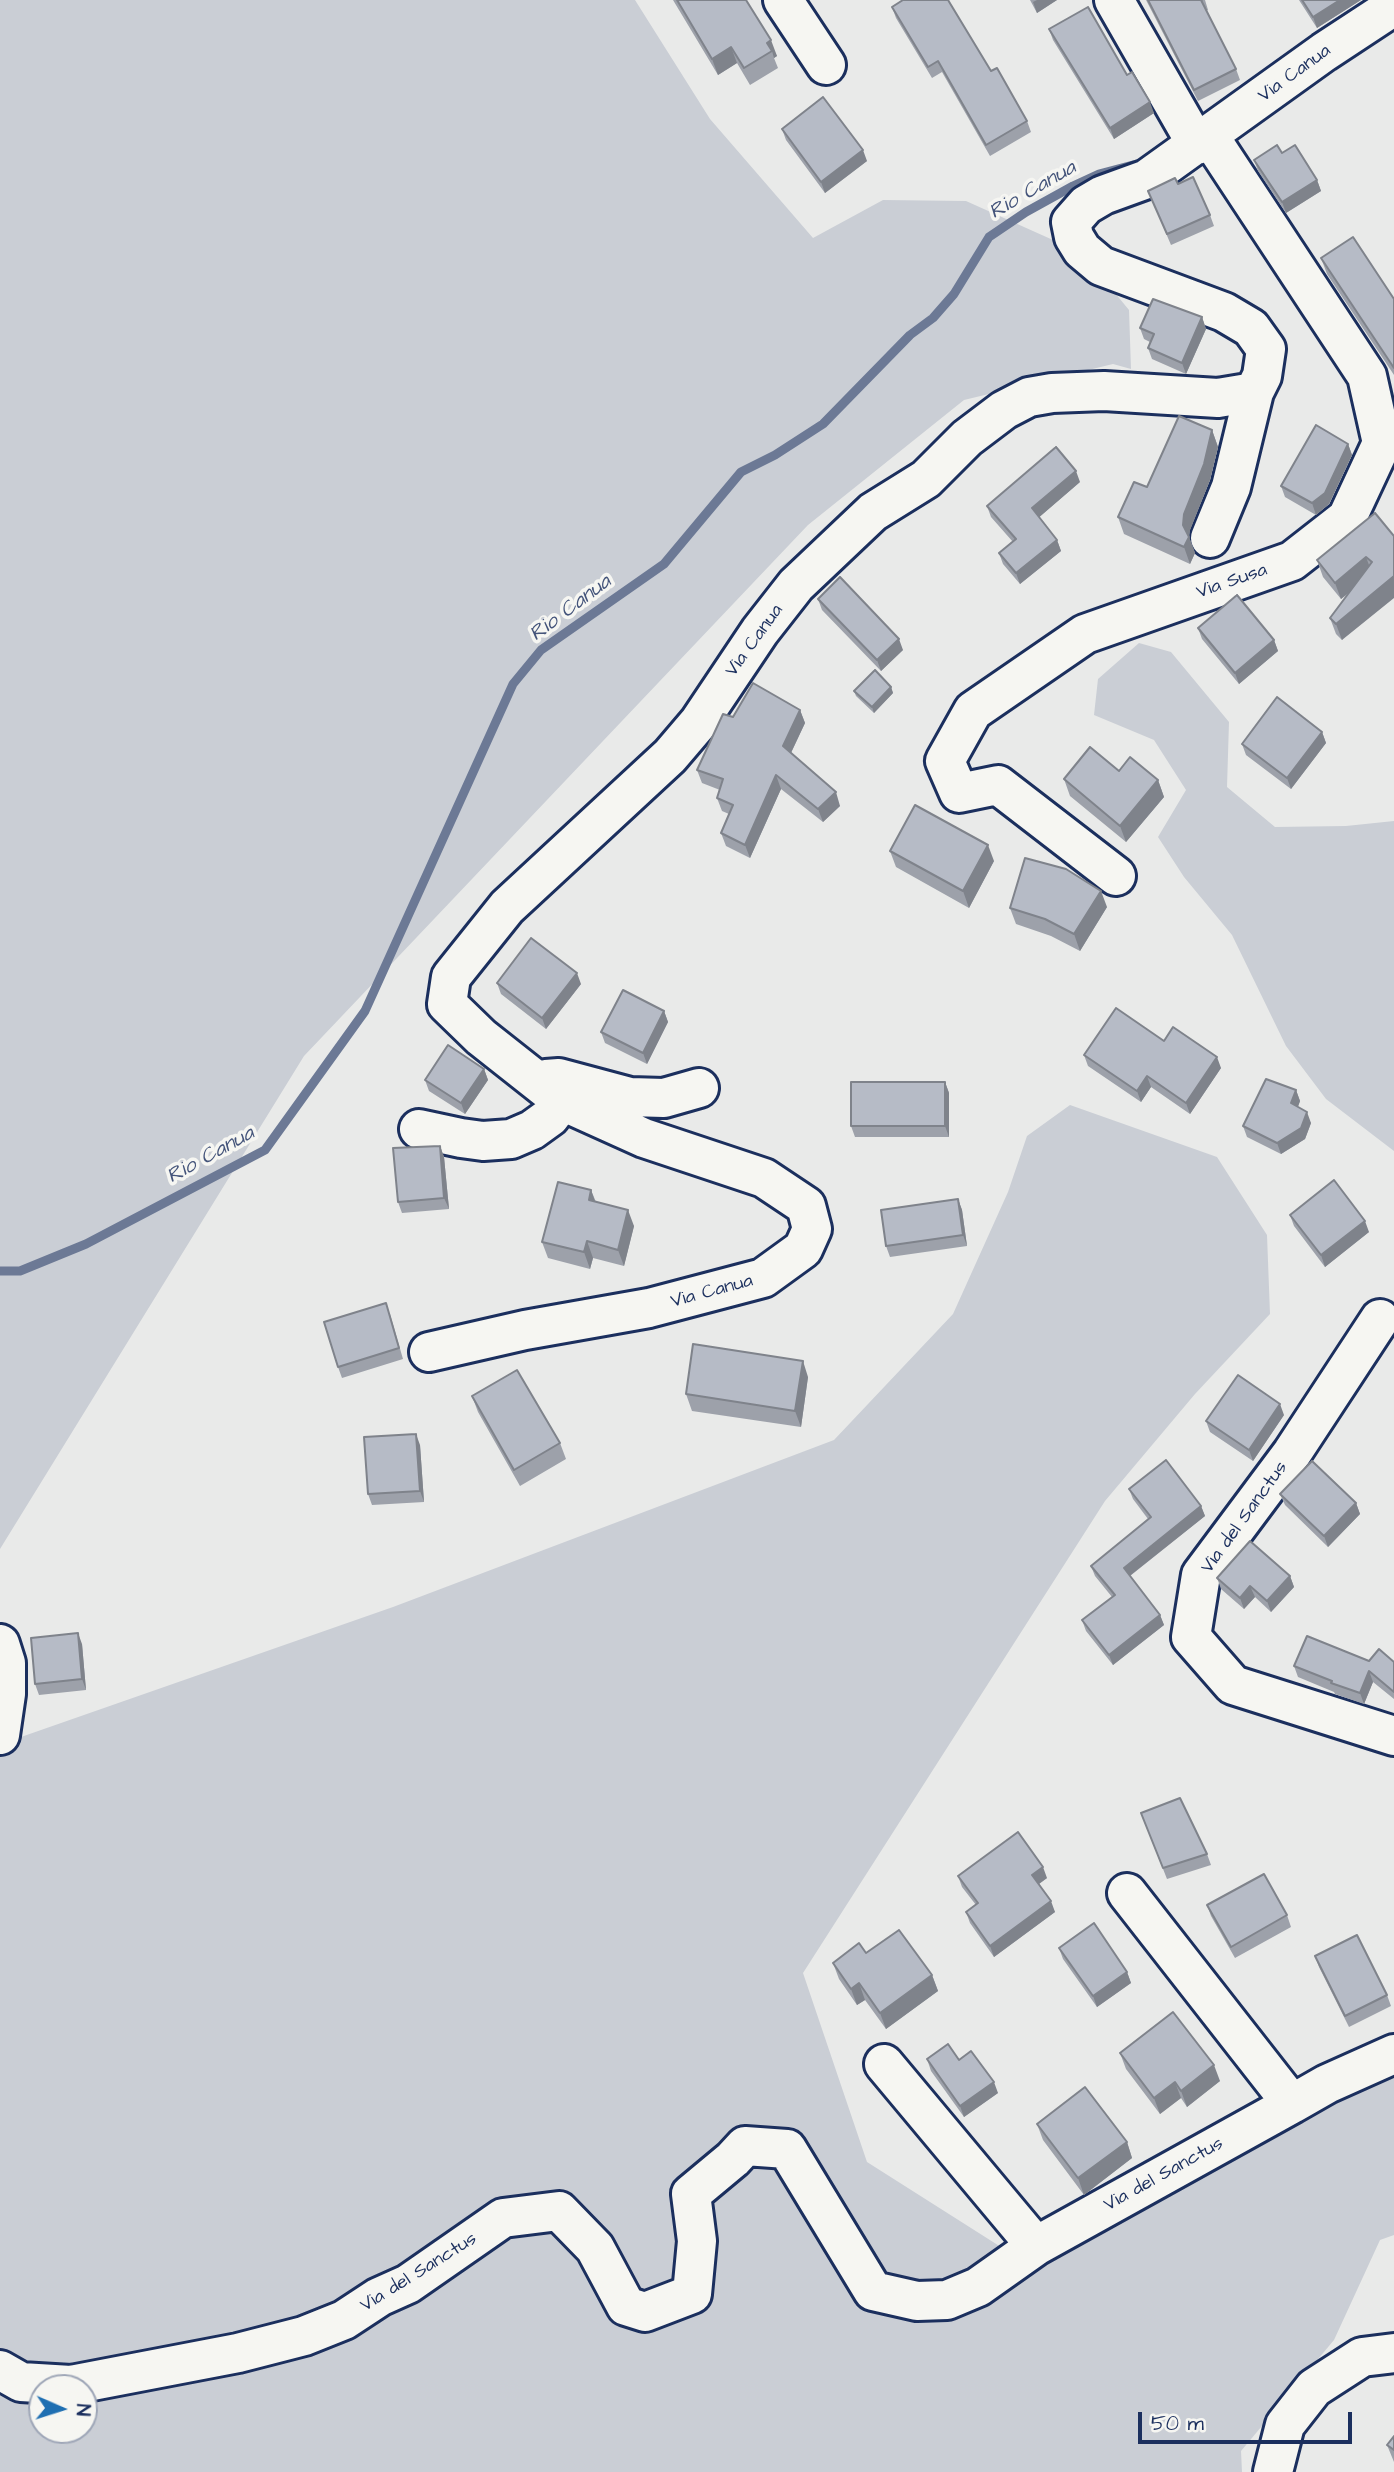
<!DOCTYPE html>
<style>
body{margin:0}
#map{position:relative;width:1394px;height:2472px;overflow:hidden;background:#e9eae9;font-family:"Architects Daughter",sans-serif}
canvas{display:block}
.north{position:absolute;left:28px;top:2374px;width:70px;height:70px;box-sizing:border-box;background:#f6f6f2;border:2px solid #9ea6b7;border-radius:50%;rotate:93deg;font-size:19px;font-weight:700;line-height:28px;text-align:center;color:#1b2f5e}
.north::after{content:'';display:block;margin:auto;width:24px;height:32px;background:#1f6fb2;clip-path:polygon(50% 0,100% 100%,50% 72%,0 100%)}
.scale{position:absolute;left:1138px;top:2412px;width:214px;height:32px;box-sizing:border-box;border:4px solid #1b2f5e;border-top:0;padding-left:9px;font-size:21px;line-height:24px;white-space:nowrap;color:#1b2f5e;-webkit-text-stroke:5px #f6f6f2;paint-order:stroke}
</style>
<div id="map">
<canvas width="1394" height="2472"></canvas>
<div class="north">N</div>
<div class="scale">50 m</div>
</div>
<script>
const g = document.querySelector('canvas').getContext('2d');
g.lineJoin = 'round';
function paint(path, color) { g.fillStyle = color; g.fill(path, 'evenodd'); }
const poly = rows => new Path2D(rows.map(r => 'M' + r).join(''));
function strokePath(path, color, width, dash) { g.strokeStyle = color; g.lineWidth = width; g.lineCap = dash ? 'butt' : 'round'; g.setLineDash(dash || []); g.stroke(path); }
function label(font, color, halo, rows, align = 'center') {
  g.font = font + ' "Architects Daughter",sans-serif'; g.lineWidth = 7; g.setLineDash([]); g.textBaseline = 'middle'; g.strokeStyle = halo; g.fillStyle = color; for (const [text, x, y, turn = 0] of rows) {
    g.save(); g.translate(x, y); g.rotate((+turn || 0) * Math.PI / 180); g.textAlign = isNaN(turn) ? turn : align; if (halo) g.strokeText(text, 0, 0); g.fillText(text, 0, 0); g.restore();
  }
}
const green = poly([
 [0,0,635,0,710,119,813,238,883,200,966,201,1082,253,1129,310,1131,369,1113,364,964,400,808,525,304,1056,0,1549],
 [1139,643,1171,652,1229,722,1227,787,1275,827,1346,826,1394,821,1394,1151,1326,1099,1286,1046,1232,935,1184,877,1158,837,1186,790,1154,740,1094,715,1098,679],
 [1070,1105,1217,1157,1267,1235,1270,1314,1195,1394,1105,1501,803,1973,867,2162,1034,2268,1394,2066,1394,2235,1380,2240,1334,2340,1241,2451,1242,2472,0,2472,0,1704,21,1737,393,1607,834,1440,953,1314,1008,1192,1027,1136],
 [42,2388,84,2388,84,2430,42,2430]
]);
const stream = poly([
 [0,1271,20,1271,86,1244,265,1150,365,1011,513,684,541,650,664,564,741,472,775,455,823,424,910,335,933,318,954,294,989,237,1026,212,1073,186,1099,174,1133,165]
]);
const minor = poly([
 [783,0,826,65],
 [1114,0,1197,145],
 [1210,538,1231,487,1254,392],
 [1116,876,998,785,959,793,945,761,973,711,1085,634,1292,561,1347,518,1382,443,1367,376,1209,136],
 [546,1079,559,1078,630,1097,664,1098,699,1088],
 [419,1129,461,1138,483,1141,511,1139,532,1130,550,1117,562,1101],
 [1380,1319,1292,1453,1201,1575,1191,1637,1233,1685,1394,1736],
 [429,1352,525,1330,649,1308,763,1278,803,1249,812,1229,806,1206,764,1178,644,1138,562,1101,481,1037,447,1004,451,977,507,907,670,756,699,722,760,631,796,585,873,512,926,479,967,438,1004,410,1029,397,1052,393,1104,391,1218,398,1254,392,1262,376,1266,349,1251,328,1224,312,1101,266,1082,250,1074,237,1071,222,1086,205,1103,195,1147,179,1324,52,1394,6],
 [0,1644,6,1663,6,1694,0,1735],
 [1127,1893,1292,2104,1327,2084,1394,2054],
 [884,2064,1036,2246,1292,2104],
 [0,2370,21,2382,71,2385,238,2353,304,2336,344,2320,379,2297,408,2284,503,2218,559,2211,595,2248,626,2306,645,2312,692,2294,697,2241,691,2194,733,2159,745,2146,787,2149,873,2291,917,2301,947,2300,978,2287,1036,2246],
 [1273,2472,1285,2425,1314,2388,1362,2357,1394,2353]
]);
const wall = poly([
 [673,0,746,0,777,56,774,58,778,68,750,85,737,63,718,75],
 [1030,0,1057,0,1037,13],
 [1146,0,1205,0,1208,10,1206,11,1236,69,1240,80,1198,101],
 [1299,0,1361,0,1317,28],
 [892,7,991,71,1027,121,1031,132,990,156,942,72,932,78,896,18],
 [1049,29,1127,75,1154,113,1114,139,1053,40],
 [782,129,867,161,825,193,786,140],
 [1282,153,1317,180,1321,191,1286,213,1258,171,1254,160],
 [1178,184,1210,215,1214,226,1171,245,1148,191],
 [1321,258,1394,299,1394,375,1327,274],
 [1202,317,1206,329,1186,374,1152,359,1148,348,1150,342,1144,339,1140,328],
 [1212,430,1218,447,1210,480,1190,530,1189,537,1195,553,1190,564,1124,534,1118,517,1147,487],
 [1348,444,1352,455,1329,504,1316,515,1285,497,1281,486],
 [1080,482,1039,517,1057,540,1061,551,1020,584,1003,564,999,553,1013,542,991,517,987,506],
 [1394,536,1342,640,1336,634,1330,618,1349,593,1341,599,1323,577,1317,560],
 [818,599,903,650,881,671,822,610],
 [1198,628,1274,640,1278,651,1239,684,1202,639],
 [891,687,893,693,874,713,856,696,854,691],
 [800,710,805,723,791,753,840,806,823,822,781,789,750,858,726,846,721,833,729,814,722,811,717,798,720,790,702,783,697,770,733,717],
 [1322,732,1326,743,1291,789,1246,755,1242,744],
 [1119,771,1158,780,1164,797,1126,842,1070,796,1064,779],
 [890,851,994,861,969,908,896,867],
 [1107,907,1080,951,1051,936,1016,924,1010,908],
 [497,983,581,984,546,1029,501,994],
 [664,1011,668,1022,647,1064,605,1043,601,1032],
 [1164,1041,1221,1068,1190,1114,1151,1087,1141,1102,1088,1066,1084,1055],
 [484,1069,488,1080,465,1114,429,1091,425,1080],
 [945,1082,949,1093,949,1137,855,1137,851,1126],
 [1296,1090,1300,1101,1298,1107,1311,1123,1305,1139,1281,1154,1247,1137,1243,1126],
 [440,1146,444,1157,449,1209,402,1213,398,1202],
 [591,1190,596,1202,634,1226,624,1266,593,1258,590,1269,548,1258,542,1242],
 [958,1199,962,1210,967,1246,890,1257,886,1246],
 [1290,1215,1369,1232,1325,1267,1294,1226],
 [390,1314,403,1359,342,1378,338,1367],
 [808,1377,801,1427,692,1411,686,1394],
 [472,1396,560,1443,566,1459,520,1486,478,1412],
 [1284,1415,1253,1461,1210,1432,1206,1421],
 [420,1445,424,1502,372,1505,368,1494],
 [1129,1489,1201,1506,1205,1516,1130,1576,1160,1615,1164,1625,1113,1665,1086,1631,1082,1620,1112,1597,1095,1576,1091,1566,1148,1519,1133,1499],
 [1280,1494,1356,1503,1360,1514,1328,1547,1285,1505],
 [1290,1576,1294,1587,1271,1612,1255,1597,1244,1609,1221,1589,1217,1578],
 [82,1644,86,1690,39,1695,35,1684],
 [1369,1661,1394,1662,1394,1699,1373,1682,1364,1704,1335,1694,1334,1692,1298,1677,1294,1666],
 [1141,1813,1207,1854,1211,1865,1167,1879],
 [958,1876,1047,1878,1039,1884,1055,1912,994,1957,970,1923,966,1912,976,1905,962,1887],
 [1207,1905,1287,1915,1291,1927,1235,1958,1211,1916],
 [1059,1948,1127,1972,1131,1983,1097,2007,1063,1959],
 [866,1953,932,1975,938,1991,886,2029,865,2000,857,2005,839,1979,833,1963],
 [1315,1956,1387,1995,1391,2006,1349,2027,1319,1967],
 [1120,2053,1220,2081,1187,2107,1181,2098,1160,2114,1126,2069],
 [927,2059,959,2060,998,2093,964,2117,931,2071],
 [1037,2124,1127,2142,1132,2158,1084,2195,1043,2140],
 [1394,2436,1394,2462,1387,2445]
]);
const shadedWall = poly([
 [1037,0,1057,0,1037,13,1033,2],
 [1340,0,1361,0,1317,28,1313,17],
 [771,40,777,56,774,58,772,51,767,43],
 [731,47,737,63,718,75,712,59],
 [1150,102,1154,113,1114,139,1110,128],
 [863,150,867,161,825,193,821,182],
 [1317,180,1321,191,1286,213,1282,202],
 [1202,317,1206,329,1186,374,1182,363],
 [1212,430,1218,447,1210,480,1190,530,1189,537,1195,553,1190,564,1184,547,1183,525,1184,514],
 [1348,444,1352,455,1329,504,1316,515,1312,503],
 [1076,471,1080,482,1036,520,1032,508],
 [1057,540,1061,551,1020,584,1016,573],
 [1366,557,1372,573,1341,599,1335,583],
 [1394,576,1394,598,1342,640,1336,624],
 [899,639,903,650,881,671,877,660],
 [1274,640,1278,651,1239,684,1235,673],
 [891,687,893,693,874,713,872,707],
 [800,710,805,723,788,759,783,746],
 [1322,732,1326,743,1291,789,1287,778],
 [776,775,781,789,750,858,745,845],
 [1158,780,1164,797,1126,842,1120,826],
 [836,792,840,806,823,822,818,809],
 [988,845,994,861,969,908,963,891],
 [1101,891,1107,907,1080,951,1074,934],
 [577,973,581,984,546,1029,542,1018],
 [664,1011,668,1022,647,1064,643,1053],
 [1217,1057,1221,1068,1190,1114,1186,1103],
 [484,1069,488,1080,465,1114,461,1103],
 [1147,1076,1151,1087,1141,1102,1137,1091],
 [945,1082,949,1093,949,1137,945,1126],
 [1296,1090,1300,1101,1295,1114,1291,1103],
 [1307,1112,1311,1123,1305,1139,1281,1154,1277,1143],
 [440,1146,444,1157,449,1209,444,1198],
 [591,1190,597,1207,589,1200],
 [958,1199,962,1210,967,1246,963,1235],
 [628,1210,634,1226,624,1266,618,1250],
 [1365,1221,1369,1232,1325,1267,1321,1255],
 [587,1241,593,1258,590,1269,584,1252],
 [803,1361,808,1377,801,1427,795,1411],
 [1280,1404,1284,1415,1253,1461,1249,1450],
 [416,1434,420,1445,424,1502,420,1491],
 [1356,1503,1360,1514,1328,1547,1324,1536],
 [1201,1506,1205,1516,1127,1578,1124,1568],
 [1290,1576,1294,1587,1271,1612,1267,1601],
 [1250,1586,1255,1597,1244,1609,1240,1598],
 [1160,1615,1164,1625,1113,1665,1109,1655],
 [78,1633,82,1644,86,1690,82,1679],
 [1369,1671,1373,1682,1364,1704,1360,1693],
 [1043,1867,1047,1878,1036,1886,1032,1875],
 [1051,1901,1055,1912,994,1957,990,1946],
 [1127,1972,1131,1983,1097,2007,1093,1996],
 [932,1975,938,1991,886,2029,880,2013],
 [859,1983,865,2000,857,2005,851,1989],
 [1214,2065,1220,2081,1187,2107,1181,2091],
 [994,2082,998,2093,964,2117,960,2106],
 [1175,2082,1181,2098,1160,2114,1154,2098],
 [1127,2142,1132,2158,1084,2195,1078,2178]
]);
const building = poly([
 [677,0,746,0,771,40,767,43,772,51,744,68,731,47,712,59,677,0],
 [903,0,948,0,991,71,997,68,1027,121,986,145,938,61,928,67,892,7,903,0],
 [1148,0,1202,0,1201,0,1236,69,1194,90,1148,0],
 [1302,0,1340,0,1313,17,1302,0],
 [1088,7,1127,75,1132,72,1150,102,1110,128,1049,29,1088,7],
 [823,97,863,150,821,182,782,129,823,97],
 [1277,145,1282,153,1295,145,1317,180,1282,202,1254,160,1277,145],
 [1193,177,1210,215,1167,234,1148,191,1175,178,1178,184,1193,177],
 [1353,237,1394,299,1394,368,1321,258,1353,237],
 [1153,299,1202,317,1182,363,1148,348,1154,334,1140,328,1153,299],
 [1179,416,1212,430,1204,464,1184,514,1183,525,1189,537,1184,547,1118,517,1134,482,1147,487,1179,416],
 [1316,425,1348,444,1325,493,1312,503,1281,486,1316,425],
 [1056,447,1076,471,1032,508,1057,540,1016,573,999,553,1016,539,987,506,1056,447],
 [1375,513,1394,536,1394,576,1336,624,1330,618,1372,562,1366,557,1335,583,1317,560,1375,513],
 [840,577,899,639,877,660,818,599,840,577],
 [1237,595,1274,640,1235,673,1198,628,1237,595],
 [875,670,891,687,872,707,854,691,875,670],
 [753,683,800,710,783,746,836,792,818,809,776,775,745,845,721,833,733,805,717,798,723,779,697,770,723,714,733,717,753,683],
 [1277,697,1322,732,1287,778,1242,744,1277,697],
 [1090,747,1119,771,1130,757,1158,780,1120,826,1064,779,1090,747],
 [915,805,988,845,963,891,890,851,915,805],
 [1025,858,1066,869,1101,891,1074,934,1045,919,1010,908,1025,858],
 [531,938,577,973,542,1018,497,983,531,938],
 [623,990,664,1011,643,1053,601,1032,623,990],
 [1116,1008,1164,1041,1173,1027,1217,1057,1186,1103,1147,1076,1137,1091,1084,1055,1116,1008],
 [448,1045,484,1069,461,1103,425,1080,448,1045],
 [1266,1079,1296,1090,1291,1103,1307,1112,1301,1128,1277,1143,1243,1126,1266,1079],
 [851,1082,945,1082,945,1126,851,1126,851,1082],
 [440,1146,444,1198,398,1202,393,1148,440,1146],
 [1334,1180,1365,1221,1321,1255,1290,1215,1334,1180],
 [558,1182,591,1190,589,1200,628,1210,618,1250,587,1241,584,1252,542,1242,558,1182],
 [958,1199,963,1235,886,1246,881,1210,958,1199],
 [386,1303,399,1348,338,1367,324,1322,386,1303],
 [693,1344,803,1361,795,1411,686,1394,693,1344],
 [517,1370,560,1443,514,1470,472,1396,517,1370],
 [1238,1375,1280,1404,1249,1450,1206,1421,1238,1375],
 [416,1434,420,1491,368,1494,364,1437,416,1434],
 [1166,1460,1201,1506,1124,1568,1160,1615,1109,1655,1082,1620,1115,1595,1091,1566,1151,1517,1129,1489,1166,1460],
 [1312,1461,1356,1503,1324,1536,1280,1494,1312,1461],
 [1250,1541,1290,1576,1267,1601,1250,1586,1240,1598,1217,1578,1250,1541],
 [78,1633,82,1679,35,1684,31,1638,78,1633],
 [1307,1636,1369,1661,1379,1649,1394,1662,1394,1692,1369,1671,1360,1693,1331,1683,1332,1681,1294,1666,1307,1636],
 [1180,1798,1207,1854,1163,1868,1141,1813,1180,1798],
 [1018,1832,1043,1867,1032,1875,1051,1901,990,1946,966,1912,978,1903,958,1876,1018,1832],
 [1264,1874,1287,1915,1231,1947,1207,1905,1264,1874],
 [1094,1923,1127,1972,1093,1996,1059,1948,1094,1923],
 [899,1930,932,1975,880,2013,859,1983,851,1989,833,1963,859,1943,866,1953,899,1930],
 [1357,1935,1387,1995,1345,2016,1315,1956,1357,1935],
 [1173,2012,1214,2065,1181,2091,1175,2082,1154,2098,1120,2053,1173,2012],
 [948,2044,959,2060,971,2051,994,2082,960,2106,927,2059,948,2044],
 [1085,2087,1127,2142,1078,2178,1037,2124,1085,2087],
 [1394,2436,1394,2450,1387,2445,1394,2436]
]);
const streetNames = [
 ["Via Canua",1295,74,-36],
 ["Via Susa",1232,582,-19],
 ["Via Canua",755,641,-54],
 ["Via Canua",712,1292,-15],
 ["Via del Sanctus",1245,1518,-54],
 ["Via del Sanctus",1164,2175,-29],
 ["Via del Sanctus",419,2273,-32]
];
const waterNames = [
 ["Rio Canua",1033,191,-30],
 ["Rio Canua",571,609,-37],
 ["Rio Canua",211,1156,-29]
];
paint(green, '#caced5');
strokePath(stream, '#6c7995', 9);
strokePath(minor, '#1b2f5e', 44);
strokePath(minor, '#f6f6f2', 38);
paint(wall, '#9da1aa');
paint(shadedWall, '#7f838b');
paint(building, '#b6bbc6');
strokePath(building, '#7f838b', 2);
label('19px', '#1b2f5e', '#f6f6f2', streetNames);
label('italic 21px', '#44547a', '#f6f6f2', waterNames);
</script>
